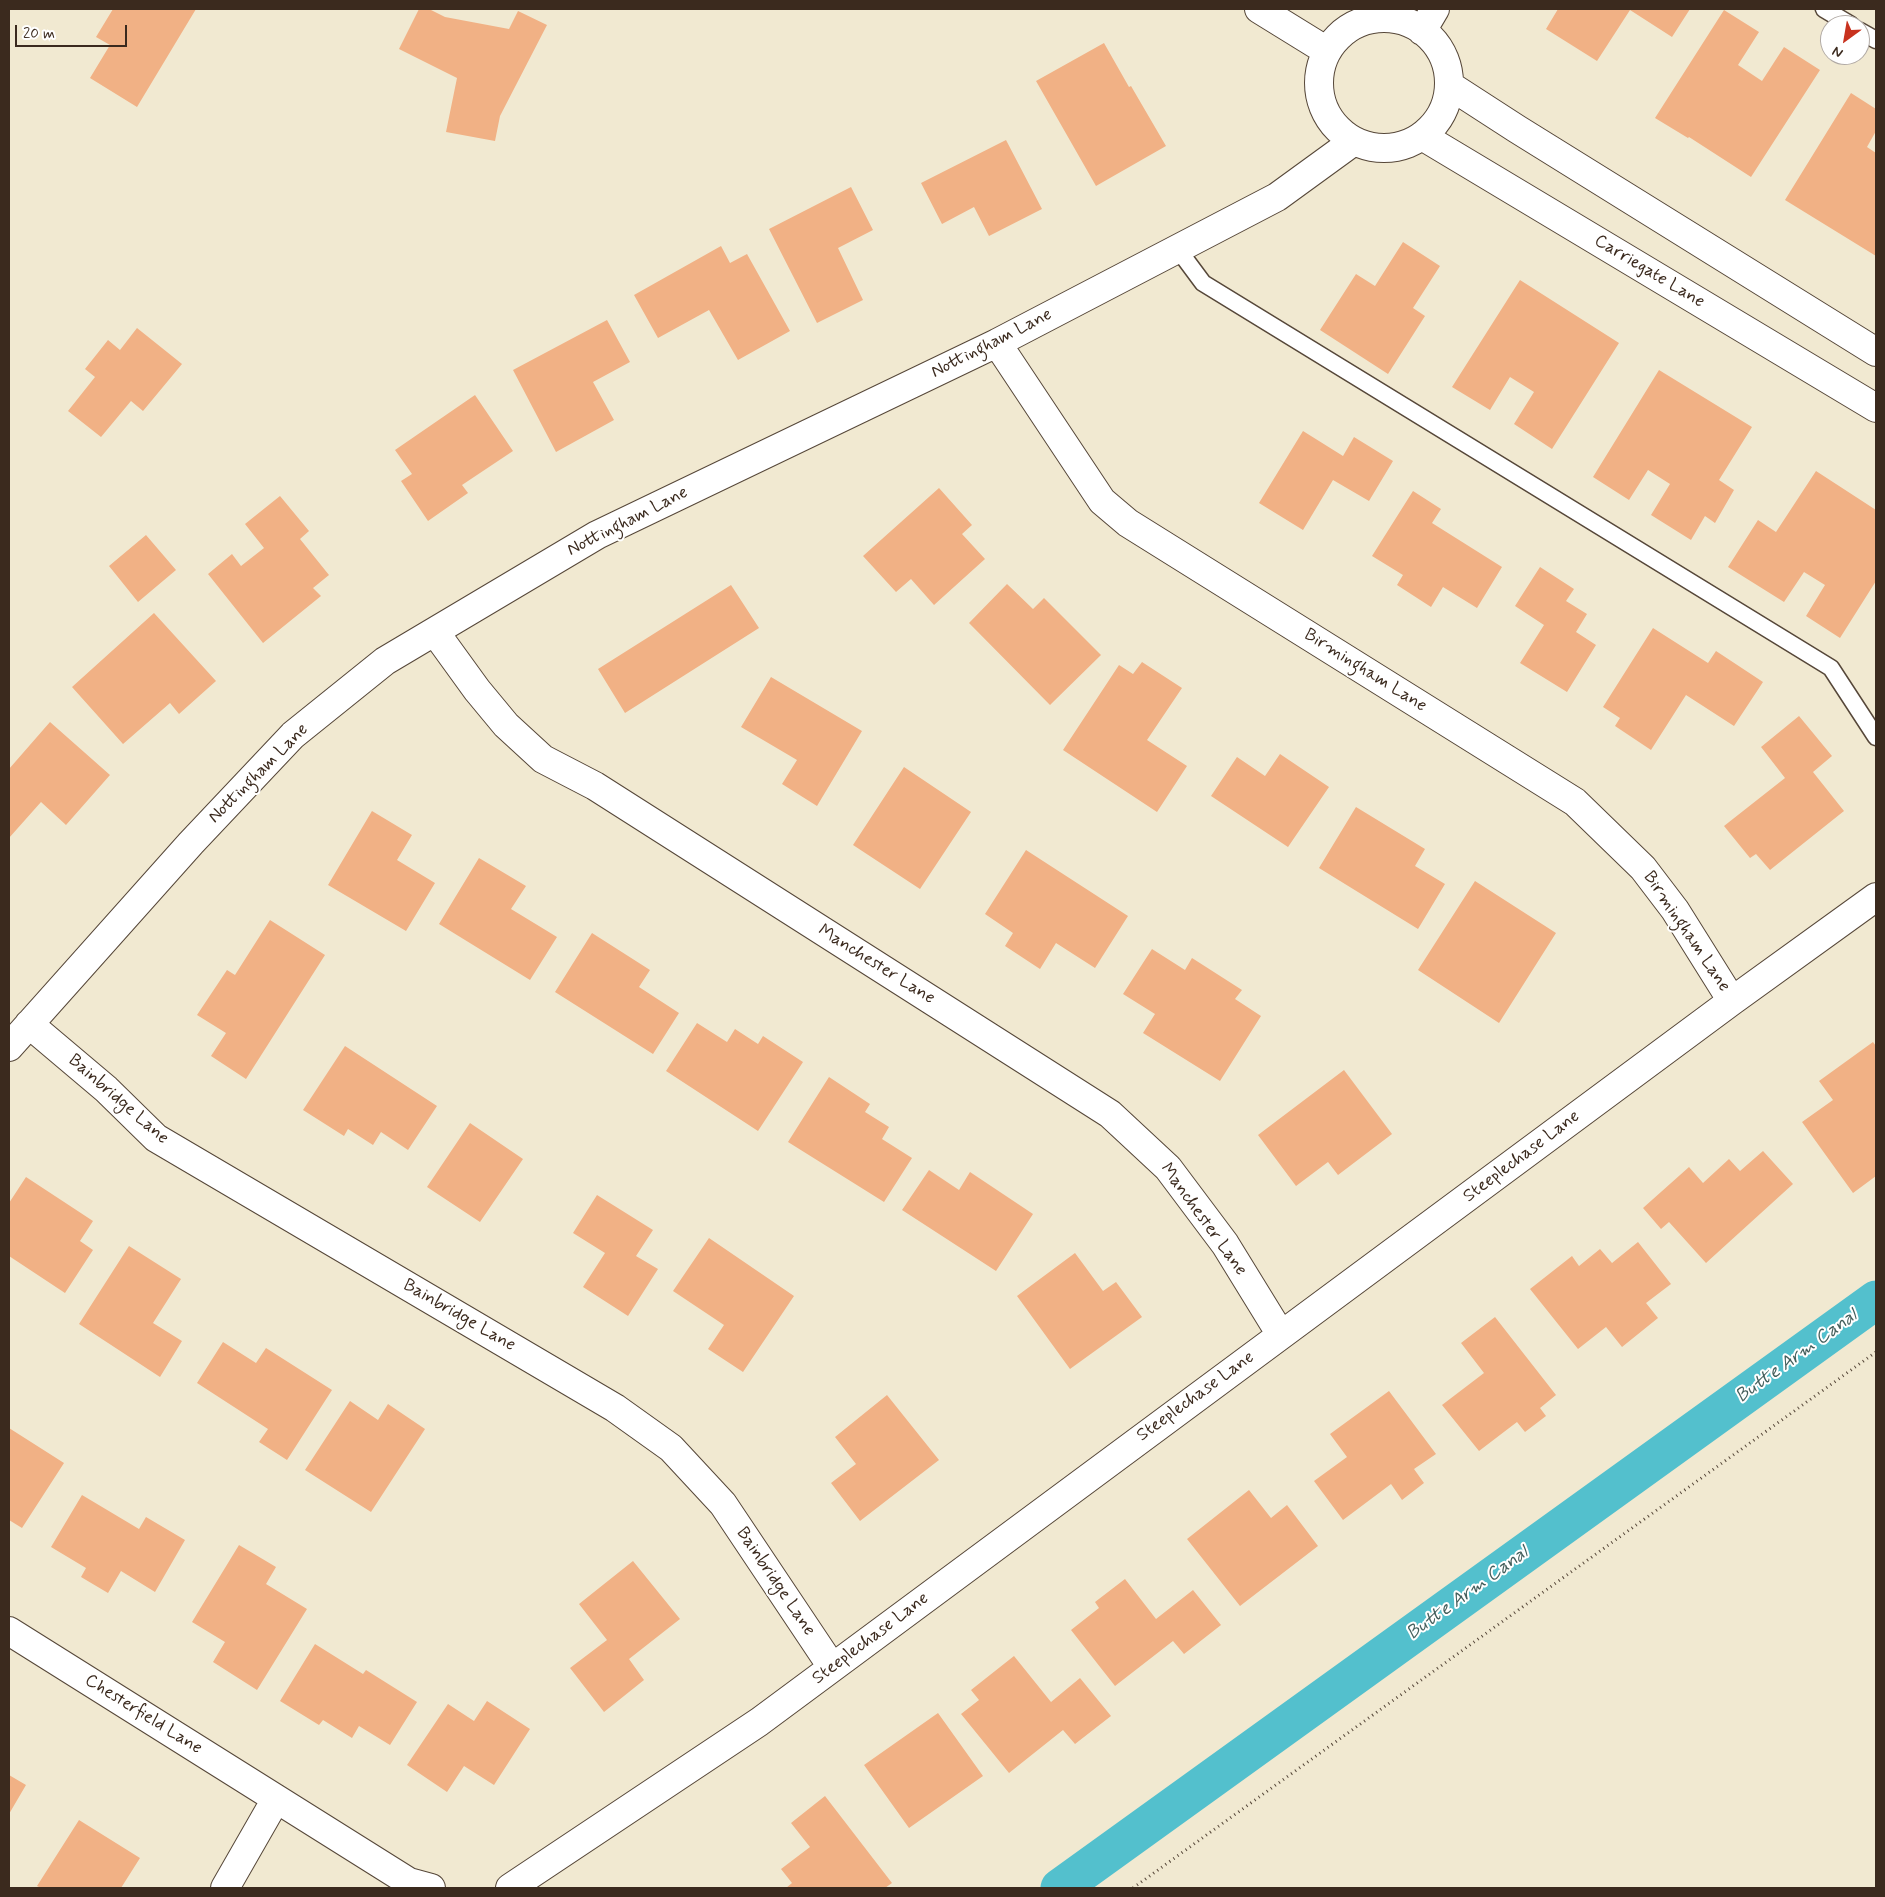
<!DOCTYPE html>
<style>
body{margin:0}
#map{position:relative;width:1885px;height:1897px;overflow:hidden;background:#f1e9d1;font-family:Mynerve,sans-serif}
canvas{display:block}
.frame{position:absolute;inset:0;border:10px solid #3b2a1e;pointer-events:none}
.north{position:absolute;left:1820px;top:15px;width:50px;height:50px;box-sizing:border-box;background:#fff;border:1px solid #b1aaa5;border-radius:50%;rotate:212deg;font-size:14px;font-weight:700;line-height:20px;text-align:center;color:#3b2a1e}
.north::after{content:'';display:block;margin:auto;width:18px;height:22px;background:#c8321e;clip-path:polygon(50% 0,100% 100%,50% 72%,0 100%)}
.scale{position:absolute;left:15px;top:25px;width:112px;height:22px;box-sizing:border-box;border:2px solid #3b2a1e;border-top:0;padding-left:6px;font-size:15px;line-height:18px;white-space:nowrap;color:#3b2a1e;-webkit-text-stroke:4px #fff;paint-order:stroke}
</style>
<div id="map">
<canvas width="1885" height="1897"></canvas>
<div class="frame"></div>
<div class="north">N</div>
<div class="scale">20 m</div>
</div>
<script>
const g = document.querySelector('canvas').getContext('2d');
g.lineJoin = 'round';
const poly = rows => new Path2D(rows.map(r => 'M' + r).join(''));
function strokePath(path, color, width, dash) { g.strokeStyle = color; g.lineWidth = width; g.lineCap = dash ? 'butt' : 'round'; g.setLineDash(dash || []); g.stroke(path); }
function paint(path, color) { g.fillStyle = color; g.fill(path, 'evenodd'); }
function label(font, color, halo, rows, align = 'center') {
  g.font = font + ' Mynerve,sans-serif'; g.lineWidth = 4; g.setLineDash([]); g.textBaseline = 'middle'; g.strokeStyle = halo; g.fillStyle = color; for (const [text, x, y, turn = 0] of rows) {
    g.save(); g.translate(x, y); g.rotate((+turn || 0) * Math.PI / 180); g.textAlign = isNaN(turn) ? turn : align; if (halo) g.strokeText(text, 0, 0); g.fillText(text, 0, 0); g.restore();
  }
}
const canal = poly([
 [1060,1888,1876,1300]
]);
const building = poly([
 [113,9,196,9,137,107,90,78,110,45,96,37],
 [419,9,429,9,445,17,509,29,518,11,547,25,500,116,495,141,446,132,457,78,399,49],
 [1558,9,1690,9,1672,37,1630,10,1597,61,1546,29],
 [1724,10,1759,32,1738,65,1762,81,1784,47,1820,70,1751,177,1689,137,1688,138,1655,118],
 [1104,43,1129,87,1131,86,1166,146,1096,186,1036,81],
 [1851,93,1876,109,1876,131,1867,147,1876,153,1876,256,1785,200],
 [1006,140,1042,209,989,236,974,207,942,224,921,183],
 [851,187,873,230,838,248,863,300,817,323,769,229],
 [1403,242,1440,266,1413,308,1425,316,1388,374,1320,330,1356,274,1375,286],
 [721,246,730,263,747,254,790,331,738,360,709,310,658,338,634,295],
 [1520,280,1619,343,1552,449,1514,424,1534,392,1510,377,1490,410,1452,387],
 [607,320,630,362,593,382,614,420,556,452,513,370],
 [137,328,182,364,143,411,131,401,101,437,68,411,95,377,85,369,108,340,120,350],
 [1659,370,1752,427,1719,480,1734,490,1715,523,1705,516,1691,540,1651,515,1670,484,1648,470,1629,500,1593,477],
 [475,395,513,451,462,485,468,493,428,521,401,481,412,474,395,450],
 [1303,431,1343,456,1354,437,1393,461,1369,501,1333,480,1303,530,1259,503],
 [1816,471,1876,510,1876,581,1840,638,1806,616,1825,585,1804,572,1784,602,1728,567,1758,520,1776,532],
 [939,488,972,525,962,534,985,559,934,605,911,579,896,592,863,556],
 [1413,491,1441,509,1432,523,1502,567,1477,608,1443,587,1431,607,1397,585,1403,575,1372,556],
 [280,496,309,531,300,539,329,575,313,588,321,596,263,643,208,574,232,554,241,566,264,548,245,524],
 [146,535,176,570,138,602,109,566],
 [1540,567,1574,589,1566,601,1587,614,1576,632,1596,645,1567,692,1520,663,1544,625,1515,606],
 [1007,584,1033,609,1044,598,1101,655,1050,705,969,623],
 [731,585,759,628,625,713,598,669],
 [154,613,216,681,179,714,170,703,123,744,72,687],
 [1653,628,1708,663,1716,651,1763,682,1734,726,1686,695,1651,750,1615,726,1620,718,1603,707],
 [1142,662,1182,688,1147,740,1187,766,1157,812,1063,750,1119,665,1133,674],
 [771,677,862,731,817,806,782,784,797,760,741,727],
 [1799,716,1832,756,1813,772,1844,811,1770,870,1756,854,1750,858,1724,826,1785,778,1761,747],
 [50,722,110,775,66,825,41,802,9,838,9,769],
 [1280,754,1329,787,1288,847,1211,796,1237,757,1265,776],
 [904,767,971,812,920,889,853,845],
 [1356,807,1425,849,1415,866,1445,884,1418,929,1319,868],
 [372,811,412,835,397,860,435,883,406,931,328,885],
 [1026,850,1128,916,1095,968,1056,943,1040,969,1005,946,1013,933,985,914],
 [479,858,526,886,511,909,557,937,530,980,439,924],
 [1475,881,1556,933,1499,1023,1418,970],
 [270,920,325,955,246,1079,211,1056,226,1033,197,1015,227,970,235,975],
 [592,933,650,970,639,987,679,1013,653,1054,555,992],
 [1152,949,1185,970,1192,958,1242,990,1235,999,1261,1016,1220,1081,1143,1033,1155,1014,1123,994],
 [697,1023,727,1042,735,1029,758,1044,763,1036,803,1062,758,1131,666,1071],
 [1873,1042,1876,1046,1876,1176,1853,1193,1802,1122,1833,1100,1819,1081],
 [345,1046,437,1106,408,1150,381,1132,373,1145,348,1129,344,1136,303,1110],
 [1344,1070,1392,1134,1338,1175,1328,1162,1296,1186,1258,1135],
 [829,1077,870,1104,865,1112,889,1127,882,1139,912,1158,884,1202,788,1142],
 [470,1123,523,1159,480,1222,427,1187],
 [1763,1151,1793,1184,1706,1263,1669,1222,1661,1229,1643,1208,1689,1167,1703,1183,1729,1159,1740,1171],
 [929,1170,959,1190,970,1172,1033,1214,996,1271,902,1210],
 [26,1177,93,1221,80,1241,93,1250,65,1293,9,1256,9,1203],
 [597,1195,653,1230,636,1256,658,1269,628,1316,583,1287,605,1253,573,1233],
 [709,1238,794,1296,743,1372,708,1349,724,1325,673,1291],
 [1638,1242,1671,1284,1646,1303,1658,1318,1622,1347,1606,1327,1578,1349,1530,1289,1572,1256,1579,1266,1600,1249,1612,1263],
 [129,1246,181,1279,153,1323,182,1341,160,1377,79,1324],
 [1075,1253,1103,1291,1116,1282,1142,1317,1070,1369,1017,1296],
 [1495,1317,1556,1395,1540,1408,1546,1416,1525,1432,1517,1422,1479,1451,1442,1405,1484,1373,1461,1343],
 [223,1342,256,1363,266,1348,332,1390,287,1460,259,1442,268,1429,197,1383],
 [1389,1391,1436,1454,1414,1469,1424,1483,1402,1500,1391,1484,1343,1520,1314,1481,1347,1457,1330,1434],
 [887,1395,939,1460,860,1521,831,1483,856,1464,835,1437],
 [350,1401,378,1420,388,1404,425,1429,371,1512,305,1470],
 [9,1428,64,1463,22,1528,9,1520],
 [1249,1490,1271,1518,1287,1505,1318,1546,1240,1606,1187,1539],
 [82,1495,139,1529,146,1517,185,1540,155,1592,121,1571,108,1593,81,1577,86,1568,51,1547],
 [239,1545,276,1567,266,1584,307,1609,257,1690,213,1662,225,1642,192,1622],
 [633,1561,680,1619,629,1659,644,1680,604,1712,570,1668,607,1640,579,1604],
 [1125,1579,1156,1619,1193,1590,1221,1625,1184,1654,1173,1641,1115,1686,1071,1630,1099,1608,1095,1602],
 [315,1644,363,1674,366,1670,417,1702,390,1745,359,1726,352,1738,323,1720,319,1725,280,1701],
 [1014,1656,1051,1702,1080,1678,1111,1716,1075,1744,1063,1730,1009,1773,961,1714,979,1700,971,1690],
 [487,1701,530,1729,494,1785,464,1766,447,1792,407,1765,448,1704,474,1721],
 [938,1713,983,1776,909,1828,864,1765],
 [9,1775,26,1785,9,1814],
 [825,1796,892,1883,885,1888,786,1888,792,1883,781,1869,810,1847,791,1823],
 [79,1820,140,1858,121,1888,41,1888,37,1886]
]);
const path = poly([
 [1133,1888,1876,1352]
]);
const lane = poly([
 [1824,9,1851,25],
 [1860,31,1876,40],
 [1177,248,1203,283,1831,668,1876,737]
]);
const street = poly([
 [1259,9,1327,51],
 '1319 83a65 65 0 1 1 130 0a65 65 0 1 1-130 0Z',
 [1422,31,1435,9],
 [1449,85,1517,129,1876,352],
 [1422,136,1876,408],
 [997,343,1102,501,1128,523,1575,802,1643,868,1675,910,1732,1001],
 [435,632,477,690,506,725,543,759,595,786,1110,1114,1168,1168,1225,1244,1281,1335],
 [29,1024,106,1089,156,1138,615,1408,671,1448,723,1504,832,1667],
 [9,1047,191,843,293,735,385,661,597,535,997,343,1277,197,1354,141],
 [9,1631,409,1882,431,1888],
 [225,1888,276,1799],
 [510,1888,759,1722,1732,1001,1876,897]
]);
const streetNames = [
 ["Carriegate Lane",1649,272,31],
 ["Nottingham Lane",992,344,-27],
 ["Nottingham Lane",628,522,-27],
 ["Birmingham Lane",1365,671,32],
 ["Nottingham Lane",259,774,-45],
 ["Birmingham Lane",1686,932,56],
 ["Manchester Lane",876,965,32],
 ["Bainbridge Lane",118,1100,41],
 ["Steeplechase Lane",1522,1157,-37],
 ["Manchester Lane",1203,1220,54],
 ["Bainbridge Lane",459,1316,30],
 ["Steeplechase Lane",1196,1397,-36],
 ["Bainbridge Lane",775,1582,56],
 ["Steeplechase Lane",871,1639,-37],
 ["Chesterfield Lane",143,1715,32]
];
const waterNames = [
 ["Butte Arm Canal",1797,1357,-36],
 ["Butte Arm Canal",1468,1594,-36]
];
strokePath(canal, '#53c0cd', 39);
paint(building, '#f1b185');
strokePath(lane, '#564739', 19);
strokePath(street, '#564739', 30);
strokePath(path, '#564739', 3, [1, 4]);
strokePath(lane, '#fff', 16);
strokePath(street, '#fff', 28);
label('18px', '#3b2a1e', '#fff', streetNames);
label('italic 19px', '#435e5b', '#fff', waterNames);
</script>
